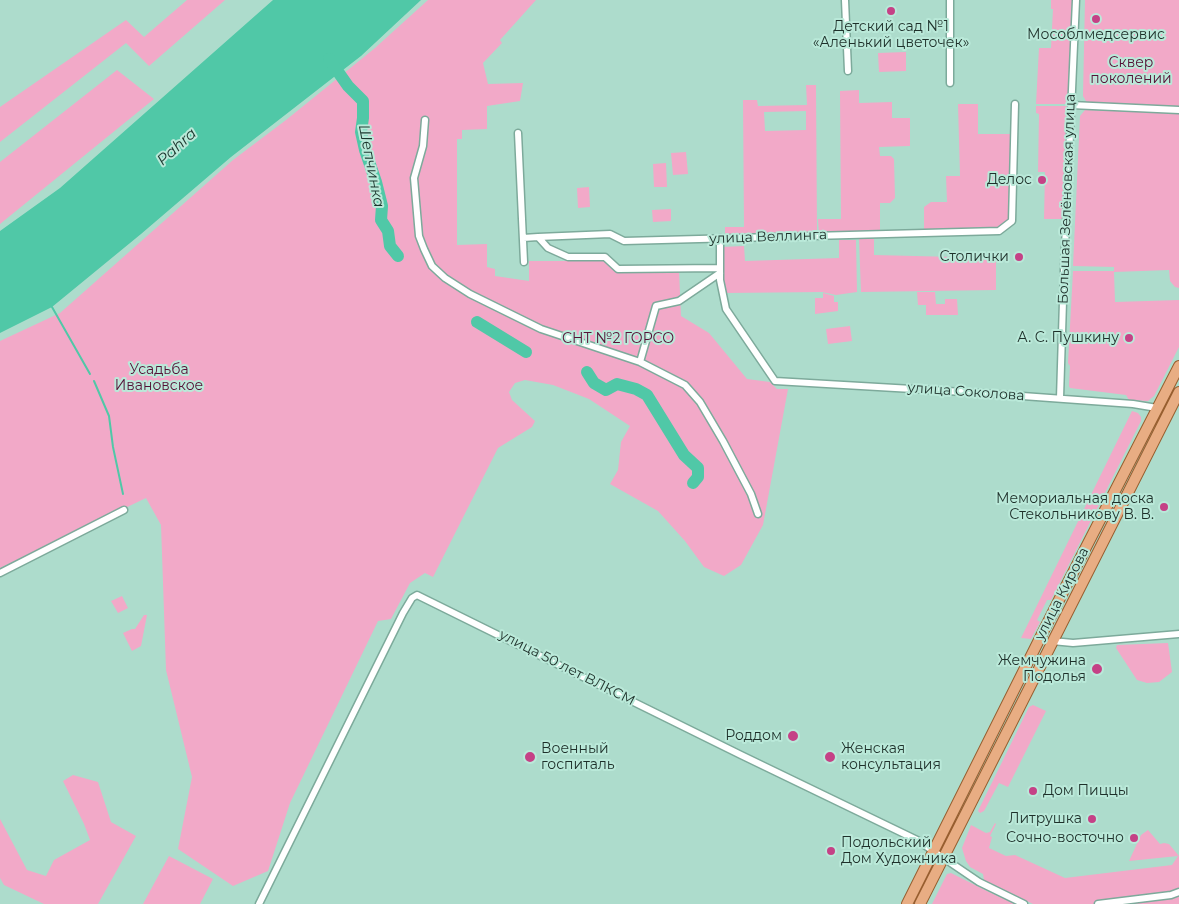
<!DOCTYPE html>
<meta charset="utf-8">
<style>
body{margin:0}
canvas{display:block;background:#addccc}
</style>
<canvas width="1179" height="904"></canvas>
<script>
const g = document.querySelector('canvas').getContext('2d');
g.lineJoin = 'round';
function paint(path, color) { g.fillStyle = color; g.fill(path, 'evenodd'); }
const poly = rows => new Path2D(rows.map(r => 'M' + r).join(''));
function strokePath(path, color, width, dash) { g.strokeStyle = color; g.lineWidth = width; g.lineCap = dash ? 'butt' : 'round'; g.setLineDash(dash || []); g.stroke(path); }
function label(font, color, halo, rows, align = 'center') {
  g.font = font + ' Montserrat,sans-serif'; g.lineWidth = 4; g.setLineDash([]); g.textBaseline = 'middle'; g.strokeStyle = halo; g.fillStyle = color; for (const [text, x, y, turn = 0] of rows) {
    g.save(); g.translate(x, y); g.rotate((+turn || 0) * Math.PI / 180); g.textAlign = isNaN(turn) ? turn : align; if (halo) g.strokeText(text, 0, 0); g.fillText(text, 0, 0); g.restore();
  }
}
const green = poly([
 [187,0,225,0,149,66,126,43,0,142,0,107,126,20,144,37],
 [428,0,536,0,500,40,502,43,483,63,488,84,523,83,520,101,487,106,487,129,462,130,462,139,457,139,457,245,487,244,487,267,495,269,495,276,529,281,529,261,606,261,618,272,679,271,681,316,709,333,747,379,770,382,777,389,788,389,763,525,741,565,724,576,704,567,685,541,658,511,610,484,618,470,621,442,630,426,589,399,553,385,525,380,515,383,509,392,512,400,535,421,532,427,498,448,433,577,425,573,410,583,391,619,378,621,290,803,268,871,233,886,178,849,192,777,166,670,161,525,146,498,0,568,0,341,60,313,233,160,286,120,375,48],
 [1051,0,1074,0,1069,104,1036,104,1039,48,1051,48,1053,9,1051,9],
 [1085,0,1179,0,1179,106,1087,103,1083,96],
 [906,52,906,71,879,72,878,53],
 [117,70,154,99,0,224,0,162],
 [806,85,816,85,817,234,725,236,725,227,744,227,743,100,757,100,758,106,807,105],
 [806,111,806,130,765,131,764,112],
 [859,90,859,103,892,102,892,118,910,118,910,146,879,147,880,156,891,156,894,159,895,198,890,203,880,203,880,232,819,234,818,219,841,219,840,91],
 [958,104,978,104,978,134,1013,134,1011,220,998,229,924,231,924,207,931,202,947,202,946,176,960,176],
 [1036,106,1070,106,1064,219,1044,219,1045,172,1038,172,1039,114,1036,113],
 [1085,110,1179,113,1179,288,1175,287,1170,281,1169,270,1114,272,1115,302,1179,300,1179,347,1154,396,1148,401,1129,400,1126,395,1070,388,1069,386,1070,366,1068,363,1073,271,1114,271,1114,267,1073,266,1080,116],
 [686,152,688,174,673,175,671,153],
 [666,163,667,187,654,187,653,164],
 [589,187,590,207,578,208,577,188],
 [671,209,671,221,653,222,652,210],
 [859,239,874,239,874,255,996,258,996,290,861,292],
 [839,240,856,240,857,292,836,295,822,292,725,293,722,280,721,247,744,246,745,261,839,258],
 [917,292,935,292,936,304,945,304,945,299,957,299,958,315,926,315,926,305,918,305],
 [823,293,834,296,834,302,838,302,838,311,815,314,815,298,823,298],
 [850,326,852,341,828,344,826,329],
 [1132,411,1138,413,1141,417,1141,421,1051,600,1047,600,1037,620,1040,622,1031,639,1021,638],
 [122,596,128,608,118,613,111,601],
 [144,615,147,615,141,646,132,651,123,633,132,629,135,629],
 [1168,643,1172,672,1159,682,1147,683,1137,680,1116,648,1117,645],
 [1033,705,1046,711,1008,787,999,783,984,811,980,813,978,811,1029,707],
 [73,775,98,782,111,822,136,836,98,904,44,904,4,885,0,878,0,819,27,870,46,876,54,860,90,840,84,824,63,781],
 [995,823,996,824,990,836,992,837,989,848,1006,856,1015,855,1065,878,1172,865,1178,856,1129,861,1141,835,1148,830,1160,844,1164,843,1169,844,1179,856,1179,904,1033,904,984,880,983,874,970,867,966,861,962,848,971,825,986,833,990,832],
 [169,856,213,879,200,904,143,904],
 [951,873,989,892,1015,904,932,904,947,874]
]);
const water = poly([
 [273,0,421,0,361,56,231,157,141,234,52,307,0,333,0,231,60,188]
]);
const stream = poly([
 [52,307,90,374],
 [94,381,109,416,113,447,123,494]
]);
const river = poly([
 [329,59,348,86,363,101,363,118,361,132,365,150,376,182,382,206,381,220,388,231,390,246,398,256],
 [477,322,526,352],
 [587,372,594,383,606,390,617,384,636,389,647,395,684,455,698,468,698,477,693,483]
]);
const street = poly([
 [845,0,848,71],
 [950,83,950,0],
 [1071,105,1179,110],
 [425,120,423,146,414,178,419,236,424,249,432,266,445,278,470,294,541,329,640,362,685,385,700,402,723,441,751,494,758,514],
 [518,133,524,262],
 [538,237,610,234,624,241,999,231,1012,221,1015,104],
 [523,238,538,237,548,248,568,257,605,257,618,269,720,268],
 [720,238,720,280,726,309,775,381,981,393,1133,404,1157,408],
 [640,362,656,306,679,301,720,273],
 [1060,398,1064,269,1076,0],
 [0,573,124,510],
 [1052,641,1073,643,1179,634],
 [259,904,403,613,412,598,417,595,741,755,917,840,979,882,1024,904],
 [1098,904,1171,895,1179,892]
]);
const primary = poly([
 [907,904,1062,594,1179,366],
 [920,904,1179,392]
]);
const markers = [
 [891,11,5,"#c54186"],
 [1096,19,5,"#c54186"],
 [1042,180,5,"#c54186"],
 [1019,257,5,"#c54186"],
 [1129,338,5,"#c54186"],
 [1164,507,5,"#c54186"],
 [1097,669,6,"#c54186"],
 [793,736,6,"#c54186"],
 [530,757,6,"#c54186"],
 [830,757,6,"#c54186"],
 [1033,791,5,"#c54186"],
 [1092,819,5,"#c54186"],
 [1134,838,5,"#c54186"],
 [831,851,5,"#c54186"]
];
const poiNames = [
 ["Детский сад №1",891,27,"center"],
 ["«Аленький цветочек»",891,43,"center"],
 ["Мособлмедсервис",1096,35,"center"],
 ["Делос",1032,180],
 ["Столички",1009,257],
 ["А. С. Пушкину",1119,338],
 ["Мемориальная доска",1154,499],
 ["Стекольникову В. В.",1154,515],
 ["Жемчужина",1086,661],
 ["Подолья",1086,677],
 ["Роддом",782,736],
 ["Военный",541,749,"left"],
 ["госпиталь",541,765,"left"],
 ["Женская",841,749,"left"],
 ["консультация",841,765,"left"],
 ["Дом Пиццы",1043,791,"left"],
 ["Литрушка",1082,819],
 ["Сочно-восточно",1124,838],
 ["Подольский",841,843,"left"],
 ["Дом Художника",841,859,"left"]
];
const parkNames = [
 ["Сквер",1131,63],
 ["поколений",1131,79],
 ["СНТ №2 ГОРСО",618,339],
 ["Усадьба",159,370],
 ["Ивановское",159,386]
];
const streetNames = [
 ["Большая Зелёновская улица",1067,199,-88],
 ["улица Веллинга",768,237,-2],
 ["улица Соколова",966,392,4],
 ["улица Кирова",1062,594,-63],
 ["улица 50 лет ВЛКСМ",567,668,27]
];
const waterNames = [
 ["Pahra",177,147,-42],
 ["Шепчинка",371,166,79]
];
paint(green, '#f2a9c8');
paint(water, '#50c8a7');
strokePath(stream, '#50c8a7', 2);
strokePath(river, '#50c8a7', 12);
strokePath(street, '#7daa9b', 9);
strokePath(primary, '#975e2f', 12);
strokePath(street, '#fff', 6);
strokePath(primary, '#e8ad83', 10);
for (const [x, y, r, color] of markers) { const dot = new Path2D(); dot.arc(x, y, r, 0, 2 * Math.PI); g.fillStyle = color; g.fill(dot); strokePath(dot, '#bae9d9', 2); }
label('14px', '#1e302a', '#bae9d9', poiNames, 'right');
label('14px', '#551136', '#bae9d9', parkNames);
label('14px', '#1e302a', '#bae9d9', streetNames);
label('italic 15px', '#1b352d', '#bae9d9', waterNames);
</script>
